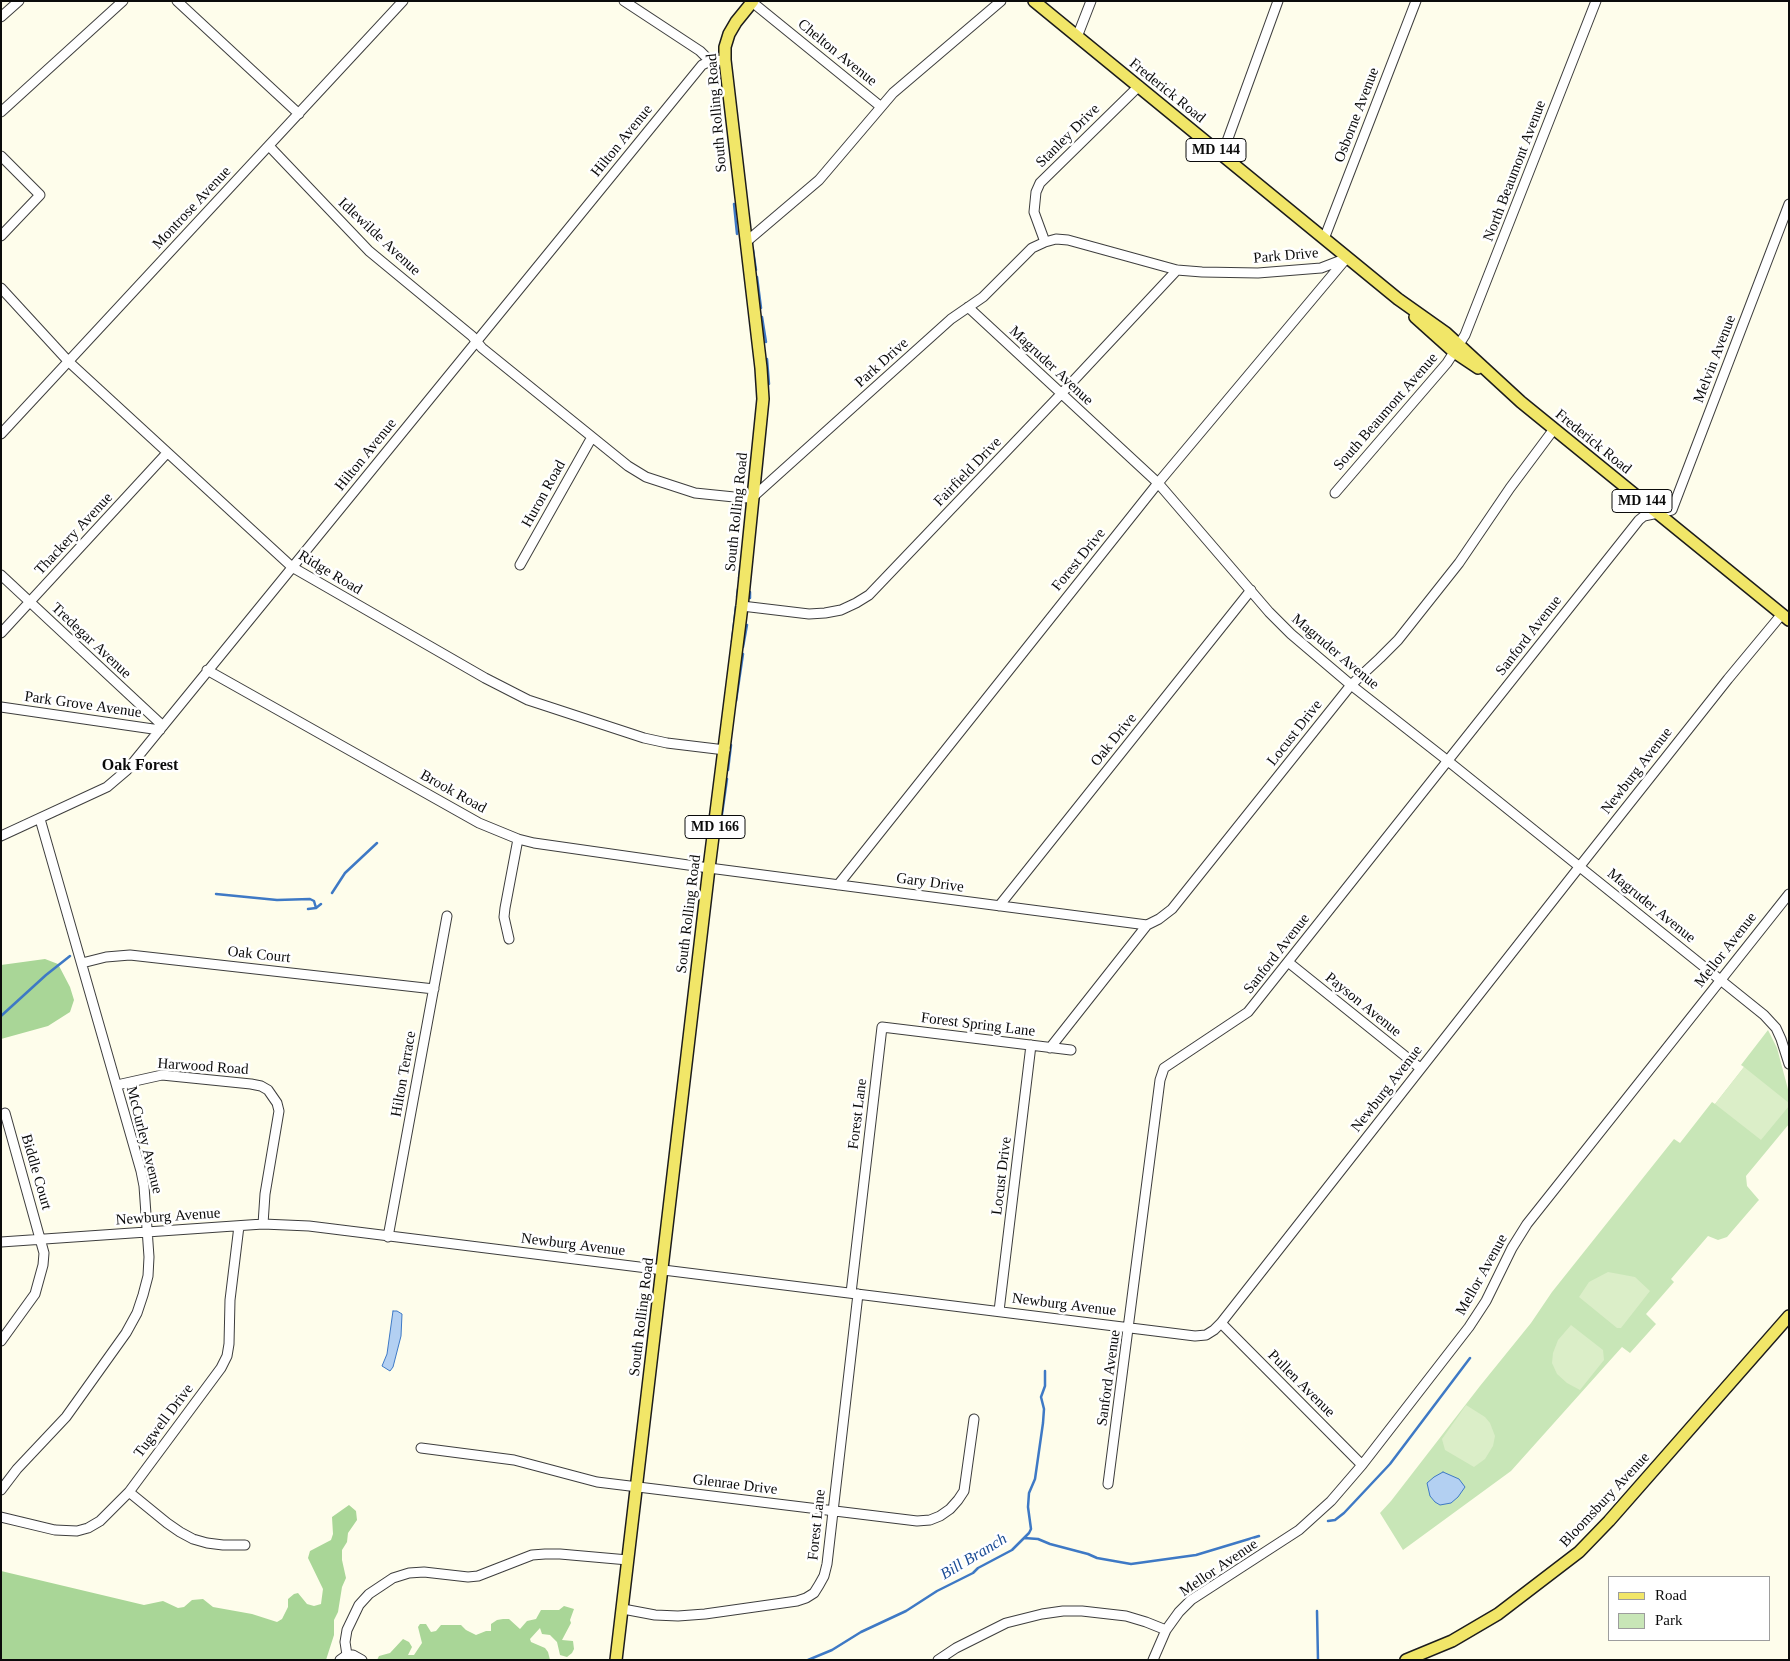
<!DOCTYPE html>
<style>
body{margin:0}
#map{position:relative;width:1790px;height:1661px;overflow:hidden;background:#fefdeb;font-family:Georgia,serif}
canvas{display:block}
.frame{position:absolute;inset:0;border:2px solid #0b0b0b;pointer-events:none}
.legend{position:absolute;left:1608px;top:1576px;width:162px;height:65px;box-sizing:border-box;background:#fff;border:1px solid #9d9d9d;margin:0;padding:6px 9px;list-style:none;font-size:15px;color:#0b0b0b}
.legend li{display:flex;align-items:center;gap:10px;height:25px}
.legend b{width:25px;border:1px solid #9d9d9d}
</style>
<div id="map">
<canvas width="1790" height="1661"></canvas>
<div class="frame"></div>
<ul class="legend">
<li><b style="height:6px;background:#f1e668"></b>Road</li>
<li><b style="height:14px;background:#c8e6b7"></b>Park</li>
</ul>
</div>
<script>
const g = document.querySelector('canvas').getContext('2d');
g.lineJoin = 'round';
function paint(path, color) { g.fillStyle = color; g.fill(path, 'evenodd'); }
const poly = rows => new Path2D(rows.map(r => 'M' + r).join(''));
function strokePath(path, color, width, dash) { g.strokeStyle = color; g.lineWidth = width; g.lineCap = dash ? 'butt' : 'round'; g.setLineDash(dash || []); g.stroke(path); }
function label(font, color, halo, rows, align = 'center') {
  g.font = font + ' Georgia,serif'; g.lineWidth = 5; g.setLineDash([]); g.textBaseline = 'middle'; g.strokeStyle = halo; g.fillStyle = color; for (const [text, x, y, turn = 0] of rows) {
    g.save(); g.translate(x, y); g.rotate((+turn || 0) * Math.PI / 180); g.textAlign = isNaN(turn) ? turn : align; if (halo) g.strokeText(text, 0, 0); g.fillText(text, 0, 0); g.restore();
  }
}
const green = poly([
 [1768,1030,1777,1048,1789,1093,1789,1124,1746,1176,1747,1186,1759,1200,1758,1201,1727,1237,1718,1240,1708,1236,1671,1279,1674,1282,1646,1314,1656,1324,1630,1353,1622,1347,1511,1471,1403,1550,1380,1513,1391,1501,1480,1386,1531,1323,1552,1292,1674,1139,1680,1143,1712,1102,1715,1104,1744,1067,1741,1065]
]);
const forest = poly([
 [45,959,58,964,70,987,74,1000,70,1012,48,1026,1,1039,1,965],
 [349,1505,356,1511,357,1520,348,1533,347,1542,342,1550,342,1560,346,1578,342,1587,338,1612,334,1620,334,1635,326,1660,1,1660,1,1571,144,1605,163,1601,178,1608,184,1607,192,1600,203,1599,213,1607,252,1614,277,1622,282,1619,288,1607,288,1599,294,1594,298,1593,307,1604,314,1606,321,1604,323,1589,308,1558,310,1551,331,1540,333,1534,332,1517],
 [564,1606,574,1609,570,1620,571,1623,562,1640,573,1641,574,1649,572,1653,567,1657,560,1655,557,1642,550,1635,542,1634,540,1628,530,1639,531,1642,545,1648,548,1652,550,1660,377,1660,379,1656,390,1653,403,1639,409,1642,412,1647,408,1655,414,1655,422,1643,418,1627,420,1624,426,1624,431,1632,436,1631,441,1625,461,1625,466,1630,476,1635,486,1631,491,1631,491,1624,497,1620,503,1619,509,1619,520,1629,527,1621,536,1619,541,1610,559,1610]
]);
const pitch = poly([
 [1744,1067,1789,1103,1789,1106,1761,1140,1715,1104],
 [1608,1272,1635,1277,1650,1291,1621,1328,1617,1328,1579,1297,1589,1282],
 [1571,1325,1603,1350,1604,1360,1580,1390,1567,1383,1557,1374,1552,1363,1553,1353,1558,1340],
 [1466,1405,1485,1417,1490,1423,1495,1436,1493,1446,1485,1459,1474,1467,1445,1450,1442,1439]
]);
const water = poly([
 [393,1311,397,1311,402,1314,401,1336,393,1367,390,1371,382,1366,387,1354,393,1311],
 [1443,1472,1459,1479,1465,1487,1458,1497,1451,1503,1440,1505,1435,1502,1430,1496,1427,1483,1434,1477,1443,1472]
]);
const stream = poly([
 [734,204,737,234],
 [753,250,756,270],
 [757,277,761,308],
 [762,317,766,342],
 [767,359,769,384],
 [739,578,740,571],
 [737,597,738,589],
 [750,598,750,592],
 [732,642,736,606],
 [743,647,747,625],
 [736,701,743,654],
 [728,770,731,745],
 [720,828,727,779],
 [332,893,345,873,377,843],
 [216,894,277,900,310,899,314,901,316,908],
 [308,909,316,908,321,904],
 [1,1016,46,975,70,956],
 [1328,1521,1335,1520,1344,1513,1390,1464,1470,1358],
 [1024,1538,1038,1539,1050,1544,1088,1554,1097,1558,1131,1564,1196,1555,1259,1536],
 [1317,1611,1318,1660],
 [808,1660,832,1650,861,1632,906,1611,937,1591,973,1573,978,1568,1012,1550,1029,1533,1031,1529,1028,1507,1029,1493,1035,1479,1043,1423,1044,1409,1041,1397,1045,1386,1045,1371]
]);
const minor = poly([
 [177,1,299,114],
 [624,1,700,51,710,61],
 [752,2,880,106],
 [1,17,19,1],
 [1077,37,1091,1],
 [1,112,123,1],
 [269,146,369,251,472,336,482,348,628,466,646,477,695,493,744,498,753,497,951,319,983,297,1032,248,1045,242,1056,239,1068,240,1177,270,1202,272,1258,273,1321,268,1347,258],
 [1222,155,1278,1],
 [1,156,40,195,1,236],
 [1324,239,1416,1],
 [746,242,819,180,893,93,1001,1],
 [1045,242,1034,212,1036,192,1040,183,1139,86],
 [1,288,69,362,292,567,485,678,528,700,644,738,667,743,725,750],
 [968,307,1158,483,1269,612,1291,634,1351,685,1448,761,1764,1015,1776,1028,1781,1039,1789,1064],
 [1,434,403,1],
 [1335,493,1447,363,1465,335,1596,1],
 [520,565,592,437],
 [1,575,163,726],
 [742,606,809,614,825,613,841,610,856,603,869,595,1061,394,1177,270],
 [1,633,167,453],
 [207,670,479,823,518,839,534,843,709,868,1147,925],
 [1,707,160,730],
 [1,836,107,787,127,770,702,65,710,61,725,60],
 [838,885,1158,483,1345,260],
 [999,906,1251,590],
 [509,939,504,917,505,908,518,839],
 [1288,962,1420,1068],
 [82,963,106,957,130,955,434,989],
 [1050,1048,1147,925,1159,919,1172,909,1351,685,1380,658,1398,640,1459,563,1510,488,1554,429],
 [117,1085,162,1075,251,1084,261,1086,268,1090,277,1103,279,1111,265,1194,263,1224],
 [388,1237,447,916],
 [1,1242,263,1224,309,1226,1195,1336,1206,1335,1214,1330,1221,1323,1580,866,1728,679,1782,614],
 [851,1293,882,1027,1071,1050],
 [999,1311,1031,1045],
 [1221,1323,1362,1465],
 [1,1341,35,1294,43,1265,44,1253,5,1113],
 [421,1448,514,1460,597,1482,917,1521,930,1520,940,1516,950,1509,958,1500,964,1491,974,1419],
 [1108,1484,1160,1080,1164,1068,1248,1012,1639,520,1644,516,1672,510,1789,204],
 [1,1490,17,1469,66,1417,126,1333,137,1313,143,1295,148,1276,149,1257,144,1186,141,1171,40,819],
 [129,1492,167,1523,180,1532,193,1539,207,1543,223,1545,245,1545],
 [1,1517,55,1530,77,1531,88,1528,100,1521,129,1492,221,1368,227,1356,229,1344,230,1300,239,1226],
 [623,1609,655,1615,678,1616,705,1614,797,1601,806,1598,814,1593,819,1585,824,1576,827,1564,858,1294],
 [347,1655,345,1642,347,1630,359,1605,369,1594,393,1578,409,1573,424,1572,468,1577,478,1576,532,1555,545,1554,560,1554,628,1560],
 [340,1660,347,1655,353,1655,362,1660],
 [938,1660,956,1648,1006,1623,1042,1614,1063,1611,1082,1611,1126,1616,1146,1622,1166,1630],
 [1153,1660,1166,1630,1179,1612,1191,1600,1299,1530,1331,1501,1362,1465,1469,1327,1486,1301,1512,1248,1527,1224,1789,894]
]);
const major = poly([
 [1034,1,1398,299,1446,333,1521,402,1789,620],
 [1415,317,1454,352,1478,368],
 [616,1660,709,868,742,606,761,419,763,399,761,368,725,60,725,47,729,34,736,22,753,1],
 [1406,1660,1452,1641,1498,1614,1579,1552,1609,1521,1789,1316]
]);
const shields = [
 [1216,150,60],
 [1642,501,60],
 [715,827,60]
];
const shieldNames = [
 ["MD 144",1216,150],
 ["MD 144",1642,501],
 ["MD 166",715,827]
];
const streetNames = [
 ["Chelton Avenue",837,53,39],
 ["Frederick Road",1167,91,39],
 ["South Rolling Road",717,113,-95],
 ["Osborne Avenue",1357,115,-69],
 ["Stanley Drive",1068,136,-45],
 ["Hilton Avenue",622,141,-51],
 ["North Beaumont Avenue",1515,171,-69],
 ["Montrose Avenue",192,208,-47],
 ["Idlewilde Avenue",379,237,43],
 ["Park Drive",1286,256,-5],
 ["Melvin Avenue",1715,359,-69],
 ["Park Drive",882,363,-42],
 ["Magruder Avenue",1051,366,43],
 ["South Beaumont Avenue",1386,412,-49],
 ["Frederick Road",1593,442,39],
 ["Hilton Avenue",366,455,-51],
 ["Fairfield Drive",968,472,-46],
 ["Huron Road",544,494,-61],
 ["South Rolling Road",737,512,-84],
 ["Thackery Avenue",74,534,-47],
 ["Forest Drive",1079,560,-51],
 ["Ridge Road",330,573,31],
 ["Sanford Avenue",1529,636,-52],
 ["Tredegar Avenue",91,641,43],
 ["Magruder Avenue",1335,652,40],
 ["Park Grove Avenue",83,705,8],
 ["Locust Drive",1295,733,-52],
 ["Oak Drive",1114,740,-51],
 ["Newburg Avenue",1637,771,-52],
 ["Brook Road",453,792,29],
 ["Gary Drive",930,883,8],
 ["Magruder Avenue",1651,906,39],
 ["South Rolling Road",689,914,-83],
 ["Mellor Avenue",1726,950,-52],
 ["Sanford Avenue",1277,954,-52],
 ["Oak Court",259,955,6],
 ["Payson Avenue",1363,1005,39],
 ["Forest Spring Lane",978,1025,7],
 ["Harwood Road",203,1067,4],
 ["Hilton Terrace",404,1074,-80],
 ["Newburg Avenue",1387,1089,-52],
 ["Forest Lane",858,1114,-83],
 ["McCurley Avenue",144,1140,76],
 ["Biddle Court",36,1172,74],
 ["Locust Drive",1002,1176,-83],
 ["Newburg Avenue",168,1217,-4],
 ["Newburg Avenue",573,1245,7],
 ["Mellor Avenue",1482,1275,-61],
 ["Newburg Avenue",1064,1305,7],
 ["South Rolling Road",642,1317,-83],
 ["Sanford Avenue",1109,1378,-82],
 ["Pullen Avenue",1301,1384,45],
 ["Tugwell Drive",164,1421,-53],
 ["Glenrae Drive",735,1485,7],
 ["Bloomsbury Avenue",1605,1500,-47],
 ["Forest Lane",817,1525,-84],
 ["Mellor Avenue",1219,1568,-34]
];
const neighbourhoodNames = [
 ["Oak Forest",140,766]
];
const waterNames = [
 ["Bill Branch",974,1557,-31]
];
paint(green, '#c8e6b7');
paint(forest, '#a9d697');
paint(pitch, '#dbeec8');
paint(water, '#b3d0f2');
strokePath(water, '#3e79c5', 1);
strokePath(stream, '#3e79c5', 2.5);
strokePath(minor, '#3e3e3e', 11);
strokePath(major, '#1c1c1c', 14);
strokePath(minor, '#fff', 9);
strokePath(major, '#f1e668', 11);
for (const [x, y, w] of shields) { const box = new Path2D(); box.roundRect(x - w / 2, y - 11.5, w, 23, 4); g.fillStyle = '#fff'; g.fill(box); strokePath(box, '#0b0b0b', 1); }
label('bold 14px', '#0b0b0b', null, shieldNames);
label('15px', '#0b0b0b', '#fff', streetNames);
label('bold 16px', '#0b0b0b', '#fff', neighbourhoodNames);
label('italic 16px', '#1c4d95', '#fff', waterNames);
</script>
